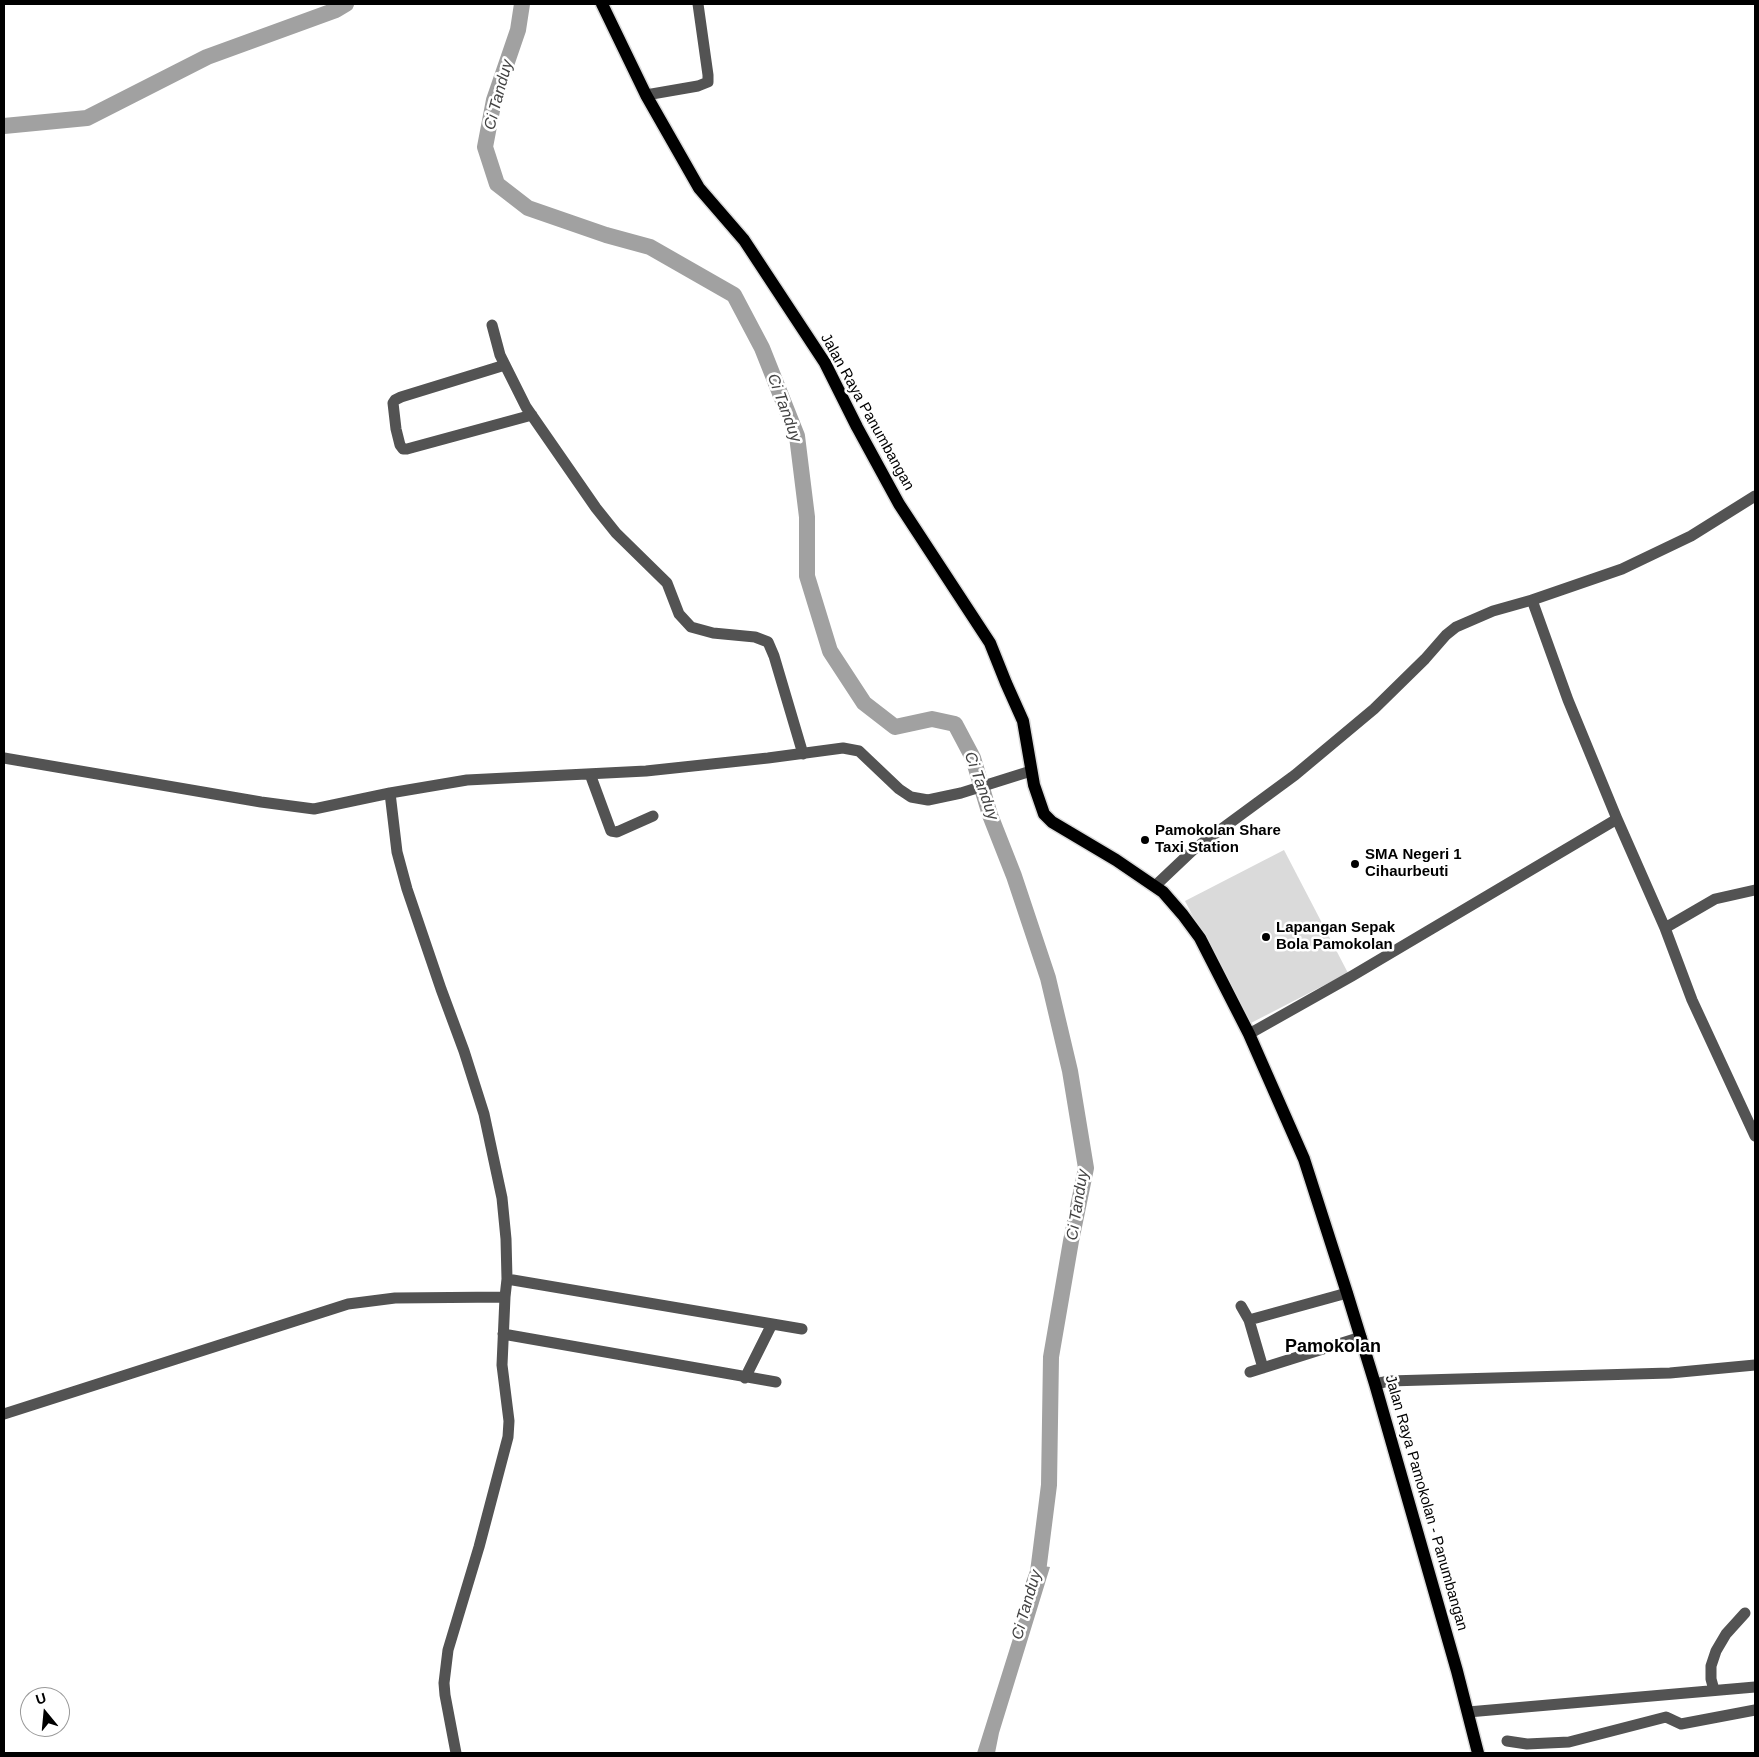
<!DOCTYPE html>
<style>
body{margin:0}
#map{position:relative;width:1759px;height:1757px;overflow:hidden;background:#fff;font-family:Arial,sans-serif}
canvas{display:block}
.frame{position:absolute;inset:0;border:5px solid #000;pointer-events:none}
.north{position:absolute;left:20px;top:1687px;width:50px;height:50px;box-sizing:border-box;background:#fff;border:1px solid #999;border-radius:50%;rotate:343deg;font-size:14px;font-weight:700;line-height:20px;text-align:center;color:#000}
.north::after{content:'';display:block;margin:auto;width:18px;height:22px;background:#000;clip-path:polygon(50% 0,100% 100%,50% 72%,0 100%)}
</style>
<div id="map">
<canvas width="1759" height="1757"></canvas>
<div class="frame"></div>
<div class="north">U</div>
</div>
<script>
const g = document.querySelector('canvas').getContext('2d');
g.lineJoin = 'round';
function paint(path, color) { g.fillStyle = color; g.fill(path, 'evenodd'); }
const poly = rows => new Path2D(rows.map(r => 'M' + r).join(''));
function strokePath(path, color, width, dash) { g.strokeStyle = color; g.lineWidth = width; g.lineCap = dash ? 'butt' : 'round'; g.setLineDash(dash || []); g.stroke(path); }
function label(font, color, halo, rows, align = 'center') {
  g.font = font + ' Arial,sans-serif'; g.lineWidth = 5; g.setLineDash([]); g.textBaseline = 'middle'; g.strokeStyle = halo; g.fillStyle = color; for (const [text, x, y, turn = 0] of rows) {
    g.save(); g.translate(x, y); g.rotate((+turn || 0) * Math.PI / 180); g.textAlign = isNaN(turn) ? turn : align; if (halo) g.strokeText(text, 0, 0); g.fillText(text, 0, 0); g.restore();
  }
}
const green = poly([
 [1284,850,1348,973,1249,1024,1185,901]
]);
const water = poly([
 [1036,1565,1050,1567,999,1733,995,1753,977,1753]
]);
const river = poly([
 [522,4,518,30,494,100,485,147,497,184,528,208,606,235,650,247,734,295,762,348,797,436,807,517,807,576,830,651,864,703,895,727,932,719,955,724,973,758,990,815,1014,876,1048,978,1070,1071,1086,1168,1071,1241,1051,1357,1049,1485,1038,1572,1033,1586],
 [4,126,87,118,207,57,336,10,346,4]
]);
const minor = poly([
 [646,95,698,86,708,82,708,75,698,4],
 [492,325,500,355,526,407,596,508,616,533,667,583,679,614,691,627,713,633,755,637,768,642,774,656,803,754],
 [505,365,401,397,395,400,393,403,396,429,400,445,403,449,407,449,532,415],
 [1532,600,1568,700,1617,819,1665,928,1692,1000,1755,1136],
 [4,758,261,802,314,809,390,793,467,780,646,771,768,758,843,748,859,751,899,789,911,797,928,800,961,793,1031,771],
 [590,774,611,831,617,832,653,816],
 [1155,886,1193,850,1295,775,1374,709,1425,659,1446,635,1456,627,1493,611,1532,600,1622,569,1691,536,1755,496],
 [1665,928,1715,899,1755,890],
 [1249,1034,1352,976,1617,819],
 [507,1279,802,1329],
 [1241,1306,1249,1320,1263,1368],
 [1249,1320,1347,1293],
 [503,1334,776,1382],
 [1250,1372,1361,1337],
 [745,1378,772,1324],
 [1375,1384,1389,1381,1670,1373,1755,1365],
 [4,1414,348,1304,395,1298,505,1297,507,1279,506,1239,502,1198,484,1114,464,1051,441,989,407,889,397,852,390,793],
 [1714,1690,1711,1679,1711,1666,1716,1651,1726,1634,1745,1613],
 [1468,1712,1755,1687],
 [1507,1741,1527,1744,1569,1742,1666,1717,1681,1724,1755,1710],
 [456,1753,445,1695,444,1683,448,1650,479,1547,508,1437,509,1421,502,1365,505,1297]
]);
const major = poly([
 [602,4,646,95,699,188,744,240,825,363,857,427,899,504,990,643,1006,683,1023,721,1034,785,1044,814,1052,822,1116,860,1163,892,1183,915,1200,938,1249,1034,1304,1159,1347,1293,1375,1384,1457,1671,1478,1753]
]);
const markers = [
 [1145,840,5,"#000"],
 [1355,864,5,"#000"],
 [1266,937,5,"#000"]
];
const streetNames = [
 ["Jalan Raya Panumbangan",867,412,61],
 ["Jalan Raya Pamokolan - Panumbangan",1426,1503,74]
];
const poiNames = [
 ["Pamokolan Share",1155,831],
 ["Taxi Station",1155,848],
 ["SMA Negeri 1",1365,855],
 ["Cihaurbeuti",1365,872],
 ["Lapangan Sepak",1276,928],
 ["Bola Pamokolan",1276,945]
];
const waterNames = [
 ["Ci Tanduy",499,95,-75],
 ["Ci Tanduy",784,408,70],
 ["Ci Tanduy",981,786,70],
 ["Ci Tanduy",1078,1205,-81],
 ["Ci Tanduy",1027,1605,-74]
];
const quarterNames = [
 ["Pamokolan",1333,1347]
];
paint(green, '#dadada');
paint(water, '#a1a1a1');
strokePath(river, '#a1a1a1', 16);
strokePath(major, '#dbdbdb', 15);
strokePath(minor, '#535353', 11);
strokePath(major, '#000', 12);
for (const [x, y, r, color] of markers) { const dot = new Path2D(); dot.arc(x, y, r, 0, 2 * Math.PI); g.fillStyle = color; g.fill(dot); strokePath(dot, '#fff', 2); }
label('15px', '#000', '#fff', streetNames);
label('bold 15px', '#000', '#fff', poiNames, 'left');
label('italic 16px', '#424242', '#fff', waterNames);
label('bold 18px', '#000', '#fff', quarterNames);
</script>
